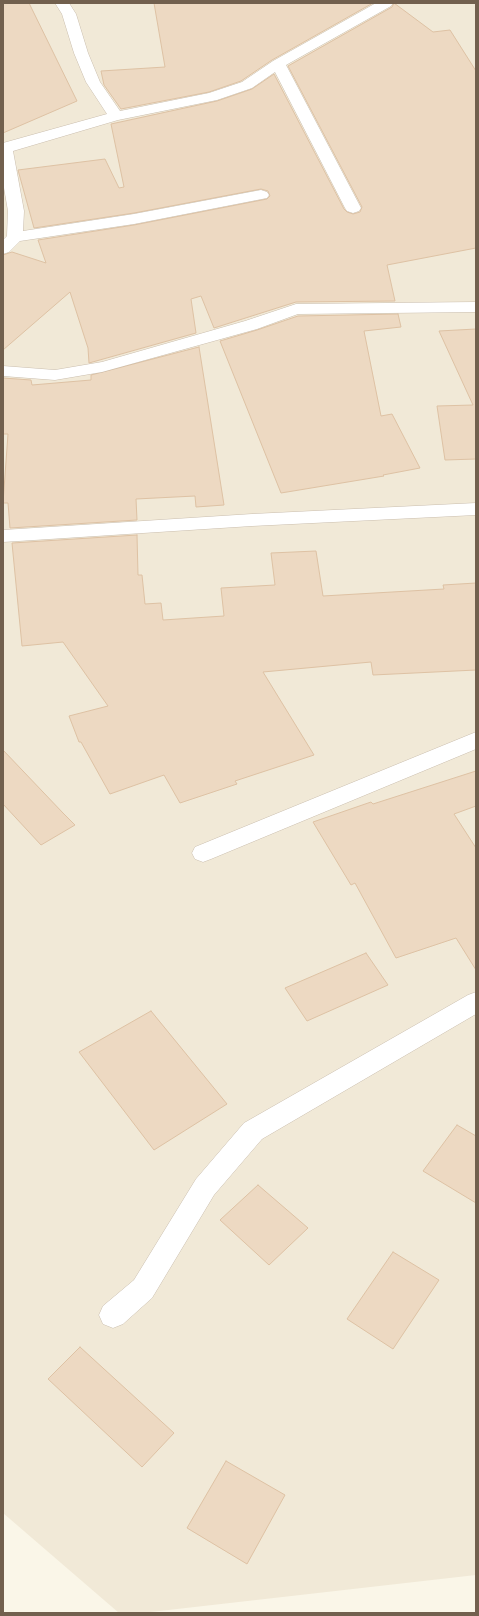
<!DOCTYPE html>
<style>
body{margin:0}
#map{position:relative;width:479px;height:1616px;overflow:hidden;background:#faf6e8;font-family:"Space Grotesk",sans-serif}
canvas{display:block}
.frame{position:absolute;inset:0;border:4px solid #72604e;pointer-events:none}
</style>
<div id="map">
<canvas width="479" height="1616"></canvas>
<div class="frame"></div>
</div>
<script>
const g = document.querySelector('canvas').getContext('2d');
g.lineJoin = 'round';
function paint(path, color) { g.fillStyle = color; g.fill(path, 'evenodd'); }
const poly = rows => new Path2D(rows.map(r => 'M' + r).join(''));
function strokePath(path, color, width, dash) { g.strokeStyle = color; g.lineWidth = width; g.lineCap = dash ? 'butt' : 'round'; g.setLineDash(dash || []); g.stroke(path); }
const residential = poly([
 [3,3,476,3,476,1575,142,1613,119,1613,3,1513]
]);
const building = poly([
 [3,3,29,3,77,101,3,133,3,3],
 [154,3,373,3,272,60,241,81,209,92,121,109,104,85,101,71,165,67,154,3],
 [394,3,433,32,450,30,476,71,476,248,387,265,395,301,296,302,214,328,201,296,191,299,196,333,89,363,88,348,70,292,3,350,3,255,12,252,46,263,38,240,134,225,267,199,270,196,268,191,261,189,134,213,34,228,18,170,105,159,119,188,124,187,111,124,217,101,252,89,274,74,344,209,347,212,353,214,360,212,362,207,288,66,392,7,394,3],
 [398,314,401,327,364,331,381,416,392,414,420,468,383,475,384,476,281,493,220,341,257,330,298,316,398,314],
 [476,329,476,459,445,460,437,406,473,405,439,331,476,329],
 [199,347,224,505,196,507,195,496,136,499,137,520,10,528,8,503,3,503,8,434,3,434,3,378,31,380,32,385,91,380,91,375,199,347],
 [137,535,138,575,142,575,145,604,161,603,163,620,224,616,221,588,275,585,271,553,316,551,323,596,444,589,443,585,476,583,476,670,373,675,371,662,263,672,314,755,235,781,237,784,180,803,164,775,110,794,81,742,79,742,69,716,108,706,63,642,22,646,12,543,137,535],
 [3,750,63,813,75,825,41,845,3,804,3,750],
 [476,771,476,806,454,814,476,848,476,970,456,938,396,958,355,883,351,885,313,822,371,802,373,804,476,771],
 [366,953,388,985,307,1021,285,988,366,953],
 [151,1011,227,1104,154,1150,79,1052,151,1011],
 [457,1125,476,1136,476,1203,423,1171,457,1125],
 [258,1185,308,1228,269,1265,220,1220,258,1185],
 [393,1252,439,1280,393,1349,347,1319,393,1252],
 [80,1347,174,1433,142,1467,48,1379,80,1347],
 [226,1461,285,1495,247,1564,187,1528,226,1461]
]);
const street = poly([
 [55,3,69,3,76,14,88,53,100,82,120,111,209,93,242,82,273,61,376,3,393,3,391,6,286,65,361,208,359,211,353,213,347,211,345,208,275,72,252,88,217,100,118,120,13,151,24,211,23,231,134,214,261,190,267,192,269,195,267,198,134,224,20,241,9,252,3,254,3,240,7,236,8,211,3,182,3,143,107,114,86,82,74,53,62,14,55,3],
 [476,302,476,312,298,314,257,329,102,372,55,380,3,376,3,366,55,370,102,362,245,321,296,304,476,302],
 [476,503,476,515,252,526,3,542,3,530,252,514,476,503],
 [476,732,476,749,211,859,203,862,195,859,192,853,195,847,476,732],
 [476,992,476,1014,262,1139,214,1195,152,1298,123,1324,113,1328,103,1324,99,1315,103,1306,134,1280,196,1179,244,1123,468,995,476,992]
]);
paint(residential, '#f1e9d7');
paint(building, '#edd9c2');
strokePath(building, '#dec2a4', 1);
strokePath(street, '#cbbfaf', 1);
paint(street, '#fff');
</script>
